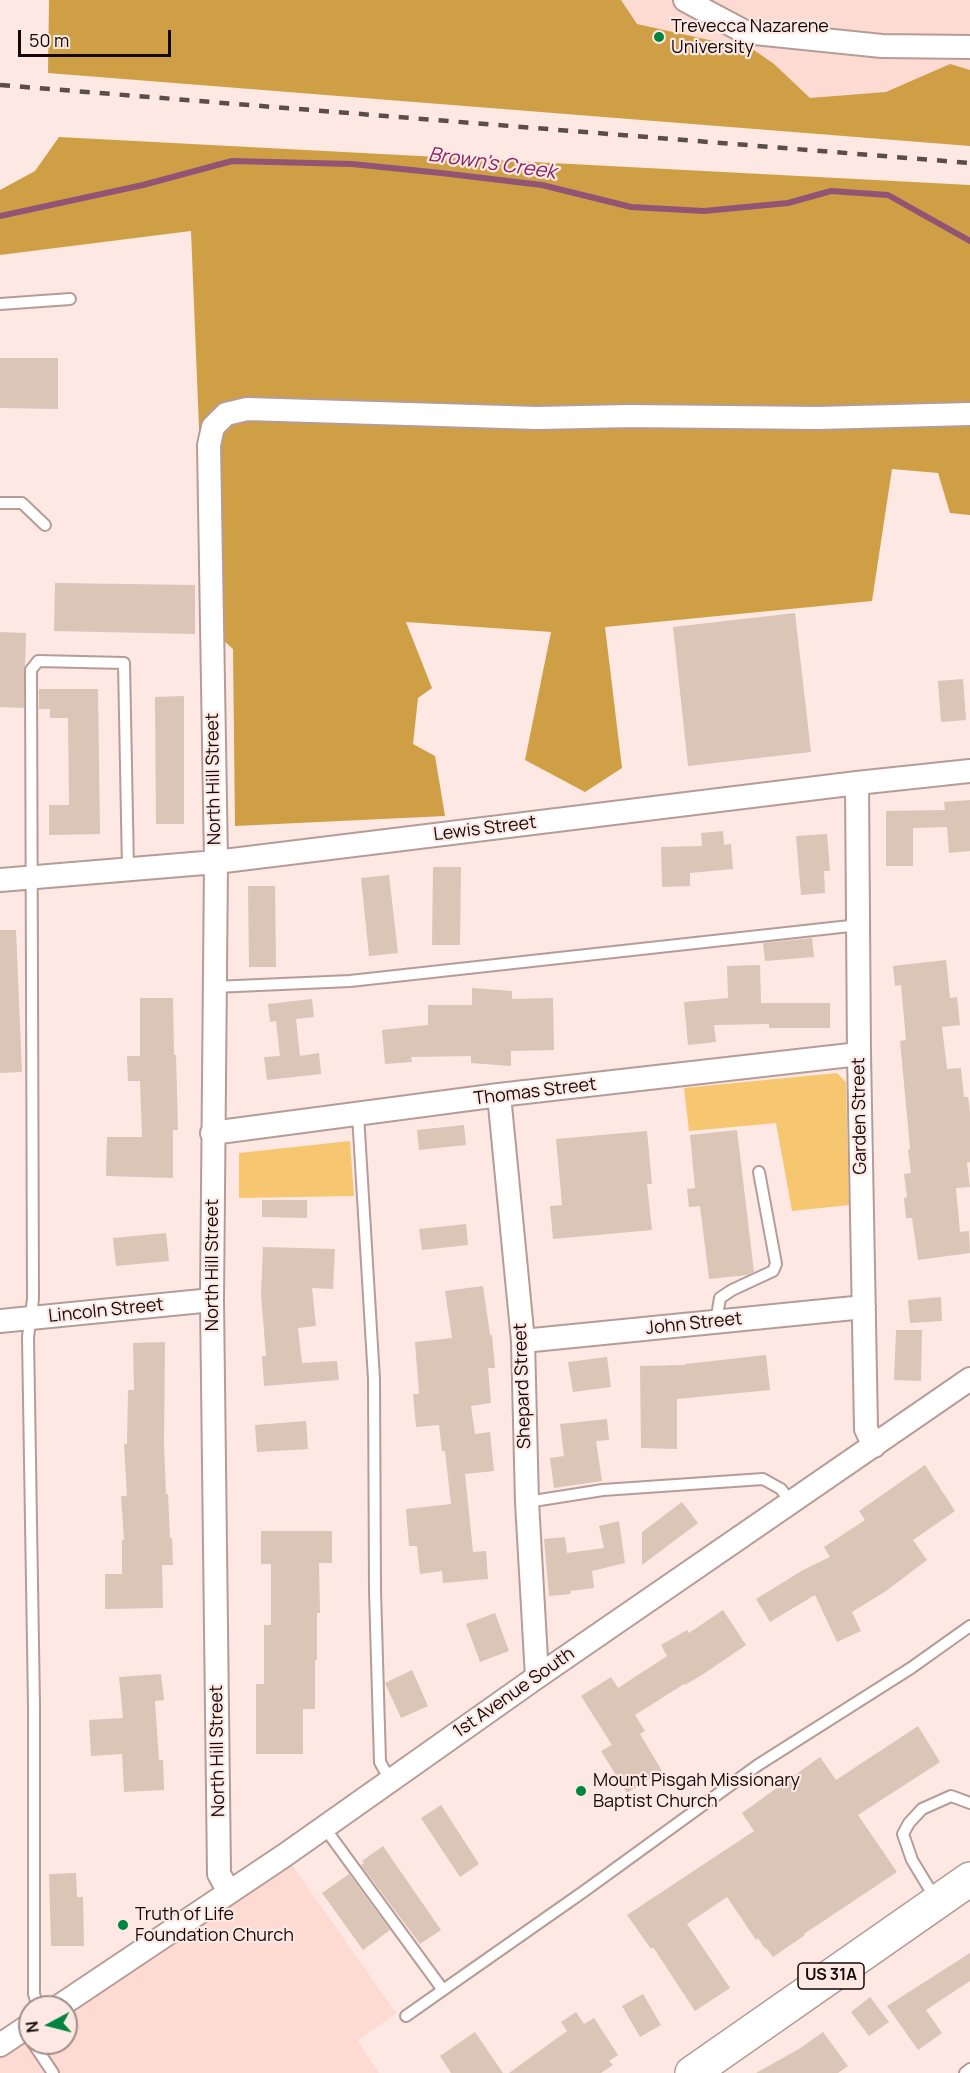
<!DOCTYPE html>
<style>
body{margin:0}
#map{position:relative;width:970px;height:2073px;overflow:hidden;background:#fee8e3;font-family:Manrope,sans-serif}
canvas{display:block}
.north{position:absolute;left:18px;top:1995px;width:60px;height:60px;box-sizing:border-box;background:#fee8e3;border:2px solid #a08f8b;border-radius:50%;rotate:263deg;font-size:16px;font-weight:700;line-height:24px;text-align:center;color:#130a08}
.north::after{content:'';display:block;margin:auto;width:21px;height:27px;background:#008540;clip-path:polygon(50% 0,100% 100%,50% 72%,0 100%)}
.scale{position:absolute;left:18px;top:30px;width:153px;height:27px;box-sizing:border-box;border:3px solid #130a08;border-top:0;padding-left:8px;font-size:18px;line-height:21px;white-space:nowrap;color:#130a08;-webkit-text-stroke:4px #fee8e3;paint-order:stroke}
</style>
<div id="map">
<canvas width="970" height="2073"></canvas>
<div class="north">N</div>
<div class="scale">50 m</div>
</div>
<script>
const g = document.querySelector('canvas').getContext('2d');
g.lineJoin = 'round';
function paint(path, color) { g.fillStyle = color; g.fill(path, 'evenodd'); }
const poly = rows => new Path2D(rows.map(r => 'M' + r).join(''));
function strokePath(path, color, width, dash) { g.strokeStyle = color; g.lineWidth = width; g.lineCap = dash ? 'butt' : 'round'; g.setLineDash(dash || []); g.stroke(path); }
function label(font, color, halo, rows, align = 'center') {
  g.font = font + ' Manrope,sans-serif'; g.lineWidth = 4.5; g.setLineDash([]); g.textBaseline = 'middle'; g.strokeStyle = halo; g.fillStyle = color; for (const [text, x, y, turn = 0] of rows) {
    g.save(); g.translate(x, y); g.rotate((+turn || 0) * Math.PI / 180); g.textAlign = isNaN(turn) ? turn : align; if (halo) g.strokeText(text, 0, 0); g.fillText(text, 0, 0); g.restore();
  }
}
const built = poly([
 [349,0,970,0,970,134],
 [285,1855,396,2013,358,2041,379,2073,0,2073,0,2045,30,2025,30,2043,66,2043,66,2007]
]);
const green = poly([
 [837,1073,846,1082,849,1205,792,1211,776,1123,689,1131,684,1088],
 [350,1141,354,1196,239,1198,239,1153]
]);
const forest = poly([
 [49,0,621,0,637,24,754,50,774,64,810,98,886,92,950,64,970,70,970,146,48,73],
 [59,137,970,185,970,515,950,513,938,473,892,469,872,601,605,627,622,768,585,792,525,760,551,632,406,622,432,688,418,698,413,744,435,756,445,816,235,826,233,649,207,625,191,231,0,255,0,190,35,171]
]);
const stream = poly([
 [0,216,143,185,232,161,352,164,441,173,542,185,631,207,704,211,788,203,831,191,888,195,970,241]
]);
const building = poly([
 [0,358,58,358,58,409,0,408],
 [55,583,195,585,195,634,54,631],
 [795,613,811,752,688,766,673,627],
 [0,632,26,633,24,708,0,707],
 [963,679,966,720,941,722,938,681],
 [39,689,98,689,100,834,49,835,49,805,69,805,68,718,50,718,50,709,39,709],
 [184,696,184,824,156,824,155,697],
 [970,800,970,851,949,853,947,827,913,828,913,866,886,866,886,811,945,810,944,802],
 [723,831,724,845,731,844,733,869,690,873,690,886,662,887,661,847,702,846,701,833],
 [827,834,830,871,824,871,825,893,801,895,796,836],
 [433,867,461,867,460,945,432,945],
 [389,875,398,953,369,956,361,878],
 [248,886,275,886,276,967,249,967],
 [0,930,16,930,22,1072,0,1073],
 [812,938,814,957,765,961,763,943],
 [946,960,950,998,957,997,960,1025,942,1027,947,1069,961,1068,964,1097,968,1097,970,1112,970,1162,967,1163,970,1187,956,1188,960,1232,969,1231,970,1253,918,1260,912,1218,906,1218,904,1198,907,1197,904,1174,911,1173,908,1150,910,1149,908,1126,900,1041,906,1040,901,985,895,986,893,966],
 [760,965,761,1003,830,1003,830,1028,769,1028,769,1024,714,1025,716,1042,688,1045,684,1002,728,998,727,966],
 [472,988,512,991,512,999,553,998,554,1050,511,1051,511,1066,471,1063,471,1056,411,1057,412,1062,385,1064,382,1030,428,1025,428,1005,472,1005],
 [140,998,173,998,174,1055,176,1055,178,1130,173,1130,173,1178,106,1176,107,1137,142,1137,140,1081,128,1081,127,1056,140,1056],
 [312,999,314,1017,296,1019,300,1056,319,1053,321,1074,267,1080,264,1057,280,1056,276,1021,270,1022,268,1004],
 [464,1125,466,1145,419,1150,417,1130],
 [737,1130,754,1272,747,1275,709,1279,700,1206,689,1207,687,1189,695,1188,690,1135],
 [647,1131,652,1184,647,1184,652,1230,553,1239,550,1206,562,1205,556,1139],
 [262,1200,307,1200,307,1218,262,1217],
 [466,1224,468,1245,422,1250,419,1229],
 [166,1233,169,1261,116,1266,113,1238],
 [263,1247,335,1249,333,1289,312,1288,316,1326,298,1328,302,1363,337,1361,339,1380,264,1386,262,1356,266,1356,261,1294],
 [483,1286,490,1335,492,1335,495,1368,488,1368,491,1403,471,1406,475,1434,490,1432,494,1471,465,1474,473,1552,486,1551,488,1579,443,1583,442,1571,420,1574,417,1546,409,1546,406,1509,451,1504,445,1451,442,1451,439,1425,416,1427,413,1394,419,1394,415,1342,452,1338,445,1291],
 [941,1297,942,1321,910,1323,908,1300],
 [896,1330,922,1330,921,1381,894,1380],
 [165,1342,164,1445,166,1494,168,1494,170,1538,172,1538,173,1565,162,1565,163,1608,105,1609,105,1574,122,1574,122,1540,124,1540,121,1496,127,1496,124,1444,127,1444,128,1390,134,1390,133,1343],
 [766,1355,770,1390,677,1399,677,1449,641,1448,640,1366,685,1365,685,1364],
 [607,1357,611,1387,573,1392,568,1362],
 [607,1419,609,1440,596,1441,602,1481,554,1488,550,1458,564,1456,560,1424],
 [306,1421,308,1449,257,1452,255,1425],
 [925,1465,955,1511,913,1540,927,1560,886,1591,852,1612,861,1631,837,1642,815,1595,770,1622,756,1599,803,1570,830,1557,824,1547,865,1520,859,1511],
 [682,1502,698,1523,642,1565,642,1532],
 [619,1521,625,1563,592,1571,594,1588,570,1591,571,1594,549,1596,544,1539,565,1537,567,1553,604,1548,599,1526],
 [261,1531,332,1531,332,1563,319,1563,320,1613,317,1613,317,1660,315,1660,315,1709,303,1709,303,1754,256,1754,256,1684,264,1684,264,1625,271,1625,271,1564,261,1564],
 [723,1610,746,1645,705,1673,685,1685,684,1684,635,1715,645,1731,640,1734,662,1771,627,1793,601,1751,612,1745,581,1696,611,1677,618,1688,667,1656,661,1645,687,1630,689,1633],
 [495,1613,509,1651,480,1662,466,1624],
 [412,1670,428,1706,401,1718,385,1683],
 [161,1674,164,1700,155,1701,159,1760,163,1760,164,1790,124,1792,122,1754,91,1756,89,1720,123,1718,119,1677],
 [918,1726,940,1762,858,1815,897,1872,804,1934,805,1935,773,1957,766,1948,765,1949,758,1938,756,1940,727,1897,687,1924,730,1988,695,2011,653,1947,651,1949,627,1915,754,1831,742,1813,820,1757,836,1780],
 [441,1805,479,1864,460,1877,421,1818],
 [383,1846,441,1930,420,1944,361,1865,364,1863,362,1861],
 [76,1873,77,1897,83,1897,84,1946,51,1946,49,1874],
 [349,1874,390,1930,363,1950,322,1893],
 [970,1953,970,1981,926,2010,942,2033,918,2050,887,2006],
 [643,1994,661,2025,640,2037,622,2006],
 [870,1997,889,2022,869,2036,851,2012],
 [576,2012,584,2024,594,2018,618,2055,609,2061,613,2065,601,2073,509,2073,567,2031,561,2022],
 [475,2032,503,2073,451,2073,440,2056],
 [823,2032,848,2066,838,2073,756,2073,799,2049]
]);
const service = poly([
 [0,304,70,299],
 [0,503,22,503,45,525],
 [214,987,350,981,859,925],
 [358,1115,374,1379,375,1591,380,1762,390,1780],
 [716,1322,720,1298,732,1290,773,1271,776,1264,759,1172],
 [527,1502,603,1490,763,1479,781,1489,791,1503],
 [324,1827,443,1990,583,1892,758,1765,911,1668,970,1626],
 [935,1898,912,1860,903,1834,909,1823,922,1809,951,1796,970,1803],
 [38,2007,34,1994,34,1705,28,1337,33,1299,31,670,38,661,124,663,128,869],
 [406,2016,443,1990],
 [33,2043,53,2073],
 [965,2073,970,2069]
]);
const minor = poly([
 [685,0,745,32,882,46,970,47],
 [857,783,859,1054,866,1429,874,1446],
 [0,880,216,862,857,783,970,771],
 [499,1095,523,1341,527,1502,537,1677],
 [212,1133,499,1095,859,1054],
 [0,1321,212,1300],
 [523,1341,864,1307],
 [229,1892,219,1874,212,1300,216,862,209,445,213,427,226,414,247,409,537,418,630,416,818,418,970,414],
 [58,2007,285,1855,537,1677,970,1379],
 [0,2045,30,2025]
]);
const primary = poly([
 [692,2073,970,1879]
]);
const rail = poly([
 [0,85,970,163]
]);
const markers = [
 [659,37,6,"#008540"],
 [581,1791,6,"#008540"],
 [123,1925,6,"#008540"]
];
const shields = [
 [831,1976,66]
];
const shieldNames = [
 ["US 31A",831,1976]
];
const poiNames = [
 ["Trevecca Nazarene",671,27],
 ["University",671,48],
 ["Mount Pisgah Missionary",593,1781],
 ["Baptist Church",593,1802],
 ["Truth of Life",135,1915],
 ["Foundation Church",135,1936]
];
const streetNames = [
 ["North Hill Street",214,779,-91],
 ["Lewis Street",485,829,-7],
 ["Thomas Street",535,1092,-7],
 ["Garden Street",860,1116,-91],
 ["North Hill Street",213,1265,-90],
 ["Lincoln Street",106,1311,-6],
 ["John Street",694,1324,-6],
 ["Shepard Street",523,1386,-92],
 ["1st Avenue South",514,1693,-35],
 ["North Hill Street",218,1751,-91]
];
const waterNames = [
 ["Brown's Creek",492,164,8]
];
paint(built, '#fddad2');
paint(green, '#f7c670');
paint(forest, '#cf9f45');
strokePath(stream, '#915475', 6);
paint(building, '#dac5b6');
strokePath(service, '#b69c97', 14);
strokePath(minor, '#b69c97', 26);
strokePath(primary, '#b69c97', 36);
strokePath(service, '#fff', 10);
strokePath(minor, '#fff', 22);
strokePath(primary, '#fff', 33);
strokePath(rail, '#5a4d4a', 4.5, [10, 10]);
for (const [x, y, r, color] of markers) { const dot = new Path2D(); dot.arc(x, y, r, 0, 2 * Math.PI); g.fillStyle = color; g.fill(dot); strokePath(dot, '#fee8e3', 2); }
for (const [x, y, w] of shields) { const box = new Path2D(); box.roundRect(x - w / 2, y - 13, w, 26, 4.5); g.fillStyle = '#fee8e3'; g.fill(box); strokePath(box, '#130a08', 1.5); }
label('bold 16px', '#130a08', null, shieldNames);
label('18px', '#130a08', '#fee8e3', poiNames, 'left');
label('18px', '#130a08', '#fee8e3', streetNames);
label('italic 20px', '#882465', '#fee8e3', waterNames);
</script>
